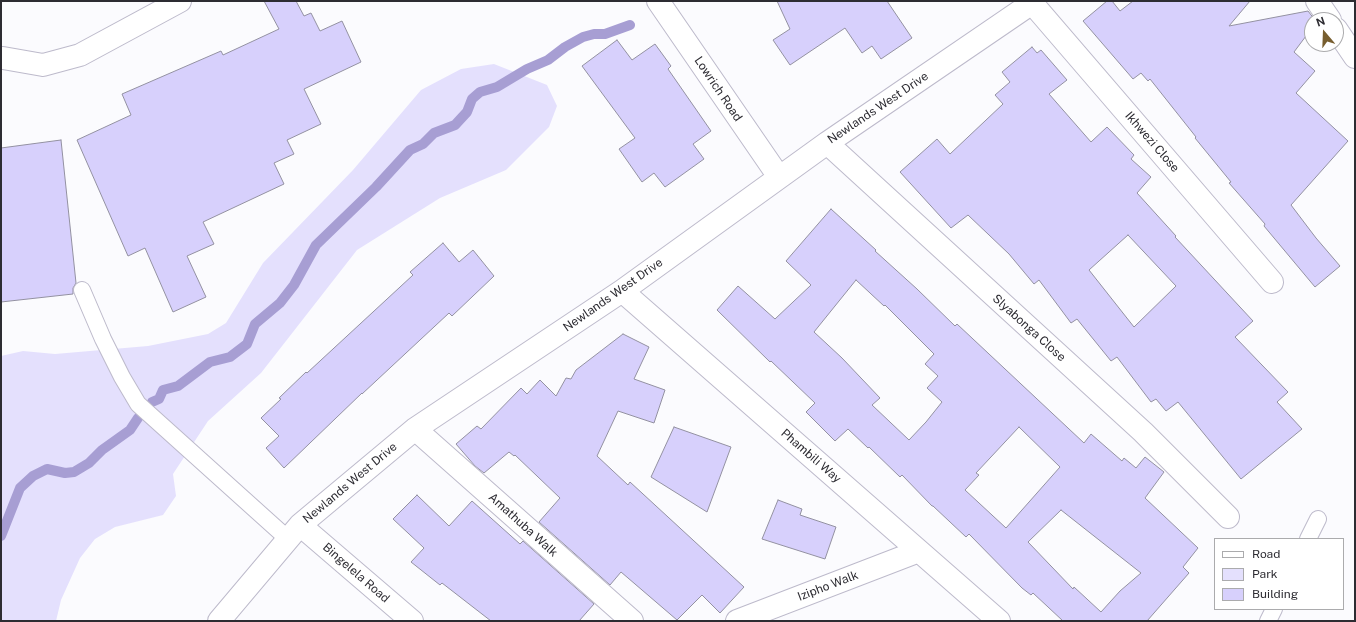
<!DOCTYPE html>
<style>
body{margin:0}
#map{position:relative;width:1356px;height:622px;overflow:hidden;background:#fbfbfe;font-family:"Public Sans",sans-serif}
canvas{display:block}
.frame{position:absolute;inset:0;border:2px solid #2d2c32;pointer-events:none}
.legend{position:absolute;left:1214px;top:538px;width:130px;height:72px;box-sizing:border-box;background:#fff;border:1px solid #ababad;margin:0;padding:5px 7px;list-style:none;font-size:12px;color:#2d2c32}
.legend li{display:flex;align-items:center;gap:8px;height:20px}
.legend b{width:20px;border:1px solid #ababad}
.north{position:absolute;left:1304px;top:12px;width:40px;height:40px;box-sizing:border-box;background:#fff;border:1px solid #ababad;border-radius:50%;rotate:341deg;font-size:11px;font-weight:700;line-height:16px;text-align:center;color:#2d2c32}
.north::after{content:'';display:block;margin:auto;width:14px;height:18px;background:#775e2f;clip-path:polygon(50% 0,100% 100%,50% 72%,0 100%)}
</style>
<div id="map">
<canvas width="1356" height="622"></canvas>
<div class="frame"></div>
<ul class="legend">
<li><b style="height:5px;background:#fff"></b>Road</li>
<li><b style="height:11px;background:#e4e0fd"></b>Park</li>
<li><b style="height:11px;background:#d7d0fc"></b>Building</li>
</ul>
<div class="north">N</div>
</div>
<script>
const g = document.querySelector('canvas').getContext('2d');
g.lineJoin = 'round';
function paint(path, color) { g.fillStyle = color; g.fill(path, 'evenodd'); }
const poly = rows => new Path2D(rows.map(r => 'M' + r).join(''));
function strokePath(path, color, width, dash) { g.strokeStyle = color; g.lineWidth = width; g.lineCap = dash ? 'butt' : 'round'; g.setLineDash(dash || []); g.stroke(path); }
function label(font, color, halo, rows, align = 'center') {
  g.font = font + ' "Public Sans",sans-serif'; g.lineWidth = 3.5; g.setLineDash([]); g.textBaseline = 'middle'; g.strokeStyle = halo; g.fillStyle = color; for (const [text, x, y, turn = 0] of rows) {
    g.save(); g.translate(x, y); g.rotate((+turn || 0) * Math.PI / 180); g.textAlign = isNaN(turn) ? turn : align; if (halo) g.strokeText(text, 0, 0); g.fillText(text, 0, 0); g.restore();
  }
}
const green = poly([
 [494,64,547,85,557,106,549,127,506,170,440,198,357,250,261,373,208,421,173,474,176,496,163,515,115,527,95,539,80,558,61,600,56,621,1,621,1,356,23,351,55,354,148,346,208,334,226,323,263,263,353,170,421,90,461,69]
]);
const stream = poly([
 [152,402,159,399,163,390,178,386,210,362,230,357,247,344,255,324,280,303,294,285,316,245,376,187,410,150,423,144,434,133,455,125,467,112,472,99,480,92,497,87,527,69,548,60,565,47,583,37,594,34,605,34,630,25],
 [1,536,20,488,33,476,47,469,65,473,74,472,89,463,102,450,130,430,138,418]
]);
const building = poly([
 [264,1,296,1,304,16,311,13,320,31,342,21,361,62,304,89,321,124,287,140,294,154,274,163,284,184,203,222,214,244,187,256,206,297,173,312,145,248,128,256,77,140,131,115,122,94,221,51,223,55,279,29,264,1],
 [777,1,887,1,912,38,881,59,872,46,862,53,845,28,790,65,773,40,790,29,777,1],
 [1107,1,1112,1,1120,11,1133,1,1250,1,1229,26,1308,11,1315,20,1312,20,1312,28,1294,52,1315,71,1296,93,1348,141,1291,205,1316,238,1340,266,1315,287,1264,226,1265,224,1229,183,1231,182,1195,138,1196,137,1150,79,1148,81,1141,73,1133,79,1083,21,1107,1],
 [617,40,632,60,655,44,671,66,668,69,711,131,693,144,704,159,665,187,654,173,642,182,619,149,635,138,582,66,617,40],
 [1032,47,1037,53,1041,50,1067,80,1049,94,1091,142,1107,127,1134,155,1131,159,1151,177,1137,193,1176,236,1175,237,1253,321,1235,337,1288,392,1277,402,1302,429,1241,479,1178,402,1166,411,1156,399,1151,402,1117,357,1111,361,1077,319,1071,323,1039,280,1034,284,1009,254,968,215,951,228,900,172,937,139,950,154,1003,104,995,95,1010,82,1002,72,1032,47],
 [1128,235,1176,286,1134,327,1089,270,1128,235],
 [61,140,76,283,73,288,73,294,1,302,1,148,61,140],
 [831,209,876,250,875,251,917,289,955,326,957,324,1084,443,1091,434,1122,461,1124,458,1136,468,1145,457,1164,472,1145,498,1198,548,1183,567,1189,573,1147,621,1063,621,1033,593,1031,595,1022,588,969,534,966,537,933,506,932,506,902,475,900,477,869,447,868,448,848,429,835,441,806,412,815,403,771,361,770,362,717,310,738,286,775,319,811,285,786,261,831,209],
 [856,280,884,306,885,305,934,354,925,364,938,376,927,388,942,402,926,422,909,440,872,405,880,398,842,358,814,332,856,280],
 [1019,427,1060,467,1006,528,965,490,979,475,976,473,1019,427],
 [1061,510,1141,573,1120,591,1101,612,1074,587,1073,589,1028,542,1061,510],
 [443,243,459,262,473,250,494,276,452,316,449,313,362,394,362,393,284,468,266,448,279,436,261,418,281,399,279,398,306,372,307,373,413,275,410,272,443,243],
 [623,334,649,347,634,379,665,390,654,423,618,411,597,456,628,485,630,482,744,587,720,613,702,595,677,620,621,572,610,585,539,522,560,498,515,455,514,456,509,452,484,473,475,466,456,444,477,426,481,429,521,388,527,394,540,380,556,396,566,378,571,379,576,370,623,334],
 [674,427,731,447,707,512,651,477,674,427],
 [417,495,449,526,472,501,520,544,523,541,594,604,579,621,491,621,442,583,440,585,411,562,424,548,393,519,417,495],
 [778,500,802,509,800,515,836,527,825,559,762,539,778,500]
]);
const lane = poly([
 [82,290,103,339,122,377,138,404,288,539],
 [1308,539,1318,519],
 [1268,621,1274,609]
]);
const street = poly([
 [658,1,779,177],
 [1317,1,1330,20],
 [1032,3,1272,282],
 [1336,29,1355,57],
 [3,58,43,65,80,55,180,1],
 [827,143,1143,432,1228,517],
 [622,291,999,621],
 [415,429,632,621],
 [300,525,412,621],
 [219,621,300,525,415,429,622,291,827,143,1035,1],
 [737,621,919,551]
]);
const streetNames = [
 ["Lowrich Road",718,89,56],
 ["Newlands West Drive",878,108,-34],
 ["Ikhwezi Close",1152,142,49],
 ["Newlands West Drive",613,295,-35],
 ["Slyabonga Close",1029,328,42],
 ["Phambili Way",811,456,41],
 ["Newlands West Drive",350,483,-40],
 ["Amathuba Walk",523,525,42],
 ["Bingelela Road",356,573,41],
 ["Izipho Walk",828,586,-21]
];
paint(green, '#e4e0fd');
strokePath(stream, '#a79ed3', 10);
paint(building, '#d7d0fc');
strokePath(building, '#9391a1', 1);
strokePath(lane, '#bdbacb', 18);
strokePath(street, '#bdbacb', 24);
strokePath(lane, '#fff', 16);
strokePath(street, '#fff', 22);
label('12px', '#2d2c32', '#fff', streetNames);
</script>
